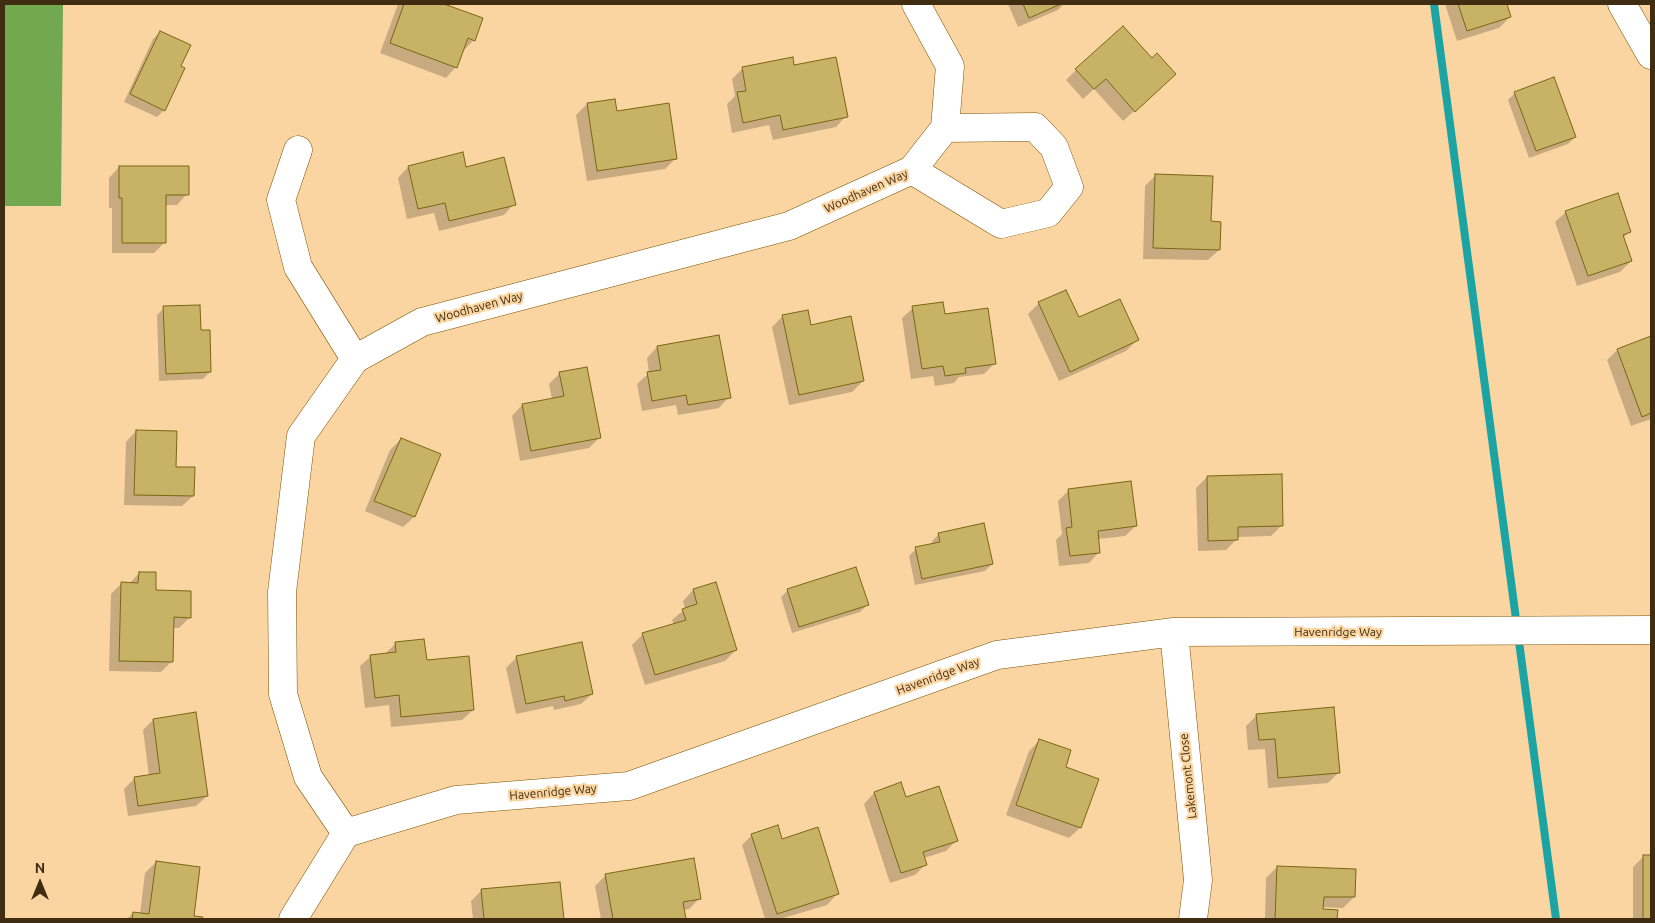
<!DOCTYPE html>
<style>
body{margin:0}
#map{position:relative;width:1655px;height:923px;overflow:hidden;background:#fbd5a1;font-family:Ubuntu,sans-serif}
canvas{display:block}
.frame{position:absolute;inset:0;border:5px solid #3f2c11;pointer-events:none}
.north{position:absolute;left:15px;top:858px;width:50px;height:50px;-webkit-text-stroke:4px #fbd5a1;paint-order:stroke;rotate:0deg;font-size:14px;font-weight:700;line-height:20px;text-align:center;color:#3f2c11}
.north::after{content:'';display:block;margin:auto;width:18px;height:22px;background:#3f2c11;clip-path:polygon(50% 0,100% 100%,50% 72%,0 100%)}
</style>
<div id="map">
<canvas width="1655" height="923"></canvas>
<div class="frame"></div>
<div class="north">N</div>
</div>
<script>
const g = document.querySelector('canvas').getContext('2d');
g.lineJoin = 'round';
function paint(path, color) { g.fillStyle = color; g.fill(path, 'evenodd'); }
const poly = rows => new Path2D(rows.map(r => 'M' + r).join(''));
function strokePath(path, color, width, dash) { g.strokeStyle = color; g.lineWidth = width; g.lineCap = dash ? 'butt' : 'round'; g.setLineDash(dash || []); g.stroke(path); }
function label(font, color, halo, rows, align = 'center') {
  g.font = font + ' Ubuntu,sans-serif'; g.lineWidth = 4.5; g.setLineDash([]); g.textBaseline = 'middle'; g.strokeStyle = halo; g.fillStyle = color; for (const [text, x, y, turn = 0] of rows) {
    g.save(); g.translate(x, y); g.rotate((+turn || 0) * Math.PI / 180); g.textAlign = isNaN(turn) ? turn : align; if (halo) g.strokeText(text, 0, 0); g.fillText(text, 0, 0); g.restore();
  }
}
const forest = poly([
 [4,4,63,4,61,206,4,206]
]);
const shadow = poly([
 [398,4,440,4,481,18,474,40,463,51,456,67,446,78,380,53],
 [1008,4,1064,4,1058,10,1018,27],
 [1445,4,1505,4,1510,17,1499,28,1457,41],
 [160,32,179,67,164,110,157,117,124,102,153,39],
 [793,67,846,116,836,127,773,140,769,125,732,133,727,104,735,96,732,79,742,69],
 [1076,70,1164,84,1123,121,1094,89,1083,99,1066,80],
 [1515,93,1575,137,1568,144,1529,158,1508,100],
 [614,100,616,113,676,158,665,169,587,181,576,115,587,104],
 [462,154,465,168,514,204,504,215,439,231,434,213,407,219,398,178,408,167],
 [119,167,187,194,177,205,165,205,165,242,154,253,112,253,112,208,109,208,109,178],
 [1156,175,1210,223,1219,250,1208,260,1143,259,1145,186],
 [1566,212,1630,231,1623,238,1631,261,1620,272,1577,286,1555,222],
 [1065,291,1078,319,1137,340,1126,351,1059,381,1028,314,1038,304],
 [164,308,200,331,210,372,203,379,159,381,157,315],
 [913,308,943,316,995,363,984,374,959,377,954,383,935,386,933,376,911,379,902,318],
 [783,316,810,326,863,381,852,392,789,405,772,327],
 [718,336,729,397,719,408,678,415,676,405,642,411,637,384,649,373,647,358,657,347],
 [1651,337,1651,419,1631,426,1607,360,1617,350],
 [560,373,600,437,589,448,520,461,512,416,522,405,552,399,549,384],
 [136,431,193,496,182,506,124,505,126,442],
 [401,439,440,455,414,517,403,527,365,511,390,450],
 [1207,477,1282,525,1271,536,1237,537,1237,539,1226,550,1198,551,1196,488],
 [1068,491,1136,526,1125,536,1098,539,1099,552,1089,563,1059,566,1056,540,1062,534,1058,501],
 [939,534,992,564,985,571,915,585,909,556,916,549,933,545,932,541],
 [139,573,154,591,190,617,179,628,172,628,172,661,161,672,109,671,111,594,122,583,129,584],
 [715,584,736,650,725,661,645,685,632,645,643,634,674,625,672,620,685,609,683,601,693,590],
 [788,590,867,605,860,612,792,633,781,597],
 [396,643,425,662,473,710,462,720,391,727,389,705,365,708,360,666,371,656,385,654],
 [517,657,592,694,581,704,554,710,553,706,516,714,506,668],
 [1257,715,1339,772,1328,783,1268,788,1265,749,1248,750,1246,726],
 [153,720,207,796,196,806,128,816,124,789,135,778,149,776,143,730],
 [1040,740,1064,768,1097,780,1080,828,1069,838,1006,815,1029,751],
 [874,793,905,799,957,840,946,851,924,858,926,864,915,875,890,883,864,804],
 [752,835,781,840,837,894,827,905,780,919,765,919,742,845],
 [1644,856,1651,856,1651,919,1633,919,1633,867],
 [156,862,193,917,201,919,127,919,133,913,140,914,145,873],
 [1277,867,1354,897,1343,908,1322,907,1322,911,1336,911,1336,919,1265,919,1266,878],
 [606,875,699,899,689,909,683,910,685,919,601,919,595,886],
 [559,883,562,919,473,919,471,901,482,890]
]);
const stream = poly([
 [1434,4,1556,919]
]);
const building = poly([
 [404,4,444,4,483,18,475,41,468,38,457,68,390,43,404,4],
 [1023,4,1061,4,1029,18,1023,4],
 [1458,4,1507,4,1511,17,1467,31,1458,4],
 [1123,26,1152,58,1157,53,1176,74,1135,112,1106,79,1094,89,1075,69,1123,26],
 [160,31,191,45,181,66,185,68,165,111,130,94,160,31],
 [793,57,794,65,836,57,848,117,783,130,780,115,743,123,737,92,746,91,742,67,793,57],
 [1554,77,1576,137,1536,151,1514,92,1554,77],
 [615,99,617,111,669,103,677,159,597,171,587,103,615,99],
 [463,152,466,167,504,157,516,205,449,221,445,203,418,209,408,166,463,152],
 [119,166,189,166,189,195,166,195,166,243,122,243,122,198,119,198,119,166],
 [1155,174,1213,176,1211,221,1221,222,1220,250,1153,248,1155,174],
 [1618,193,1631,232,1623,235,1632,261,1588,276,1565,211,1618,193],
 [1066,290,1079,317,1120,299,1139,340,1070,372,1038,302,1066,290],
 [943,302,945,314,988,308,996,364,965,368,966,373,945,376,943,366,922,369,912,306,943,302],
 [200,305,201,330,210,330,211,372,166,374,163,306,200,305],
 [808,310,811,325,851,316,864,381,799,395,782,315,808,310],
 [719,335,731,398,688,405,686,395,652,401,647,372,661,370,657,346,719,335],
 [1651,336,1651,413,1642,417,1617,349,1651,336],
 [587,367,601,438,531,451,522,404,564,396,559,372,587,367],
 [136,430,177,431,176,467,195,467,194,496,134,495,136,430],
 [401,438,441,454,415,517,374,501,401,438],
 [1282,474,1283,526,1238,527,1238,540,1208,541,1207,476,1282,474],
 [1131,481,1137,526,1098,531,1100,553,1070,556,1066,528,1072,527,1068,489,1131,481],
 [984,523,993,564,922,579,915,547,940,542,938,533,984,523],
 [856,567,869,605,799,627,787,589,856,567],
 [139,572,156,572,156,590,191,591,191,618,174,617,173,662,119,661,121,582,138,583,139,572],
 [716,582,737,650,655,675,642,633,686,620,682,609,697,604,693,589,716,582],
 [424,639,427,660,469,656,474,710,401,717,399,695,375,698,370,655,396,652,395,642,424,639],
 [582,642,593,694,565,701,564,696,526,704,516,656,582,642],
 [1334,707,1340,773,1278,778,1275,739,1259,740,1256,714,1334,707],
 [196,712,208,796,138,806,134,777,160,773,153,719,196,712],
 [1039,739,1071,750,1066,767,1099,779,1081,828,1016,805,1039,739],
 [901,782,906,797,939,786,958,841,923,852,927,865,901,873,874,792,901,782],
 [778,825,782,839,818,827,839,894,777,914,751,834,778,825],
 [1643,855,1651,855,1651,919,1643,919,1643,855],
 [694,858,701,899,683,902,686,919,613,919,605,874,694,858],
 [156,861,200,867,194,916,203,917,202,919,132,919,133,912,149,914,156,861],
 [1277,866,1356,869,1355,897,1324,897,1323,909,1338,910,1337,919,1275,919,1277,866],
 [560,882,564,919,484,919,481,889,560,882]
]);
const minor = poly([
 [1622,4,1651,55],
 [298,150,281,200,298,267,355,359],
 [912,170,1001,224,1048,213,1069,187,1054,147,1035,127,945,128],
 [1174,632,1198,880,1193,919],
 [346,833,308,777,283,694,282,592,301,436,355,359,422,322,789,226,912,170,945,128,950,66,916,4],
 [293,919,346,833,456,800,629,786,997,655,1174,632,1651,630]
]);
const streetNames = [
 ["Woodhaven Way",866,191,-24],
 ["Woodhaven Way",479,307,-15],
 ["Havenridge Way",1338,632],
 ["Havenridge Way",938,676,-20],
 ["Lakemont Close",1188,776,-96],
 ["Havenridge Way",553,792,-5]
];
paint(forest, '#72a84f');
paint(shadow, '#0003');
strokePath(stream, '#1ca4a4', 8);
paint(building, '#c7b266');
strokePath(building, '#7a6613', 1);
strokePath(minor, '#7c5202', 29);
strokePath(minor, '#fff', 28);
label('12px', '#3f2c11', '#fbd5a1', streetNames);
</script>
